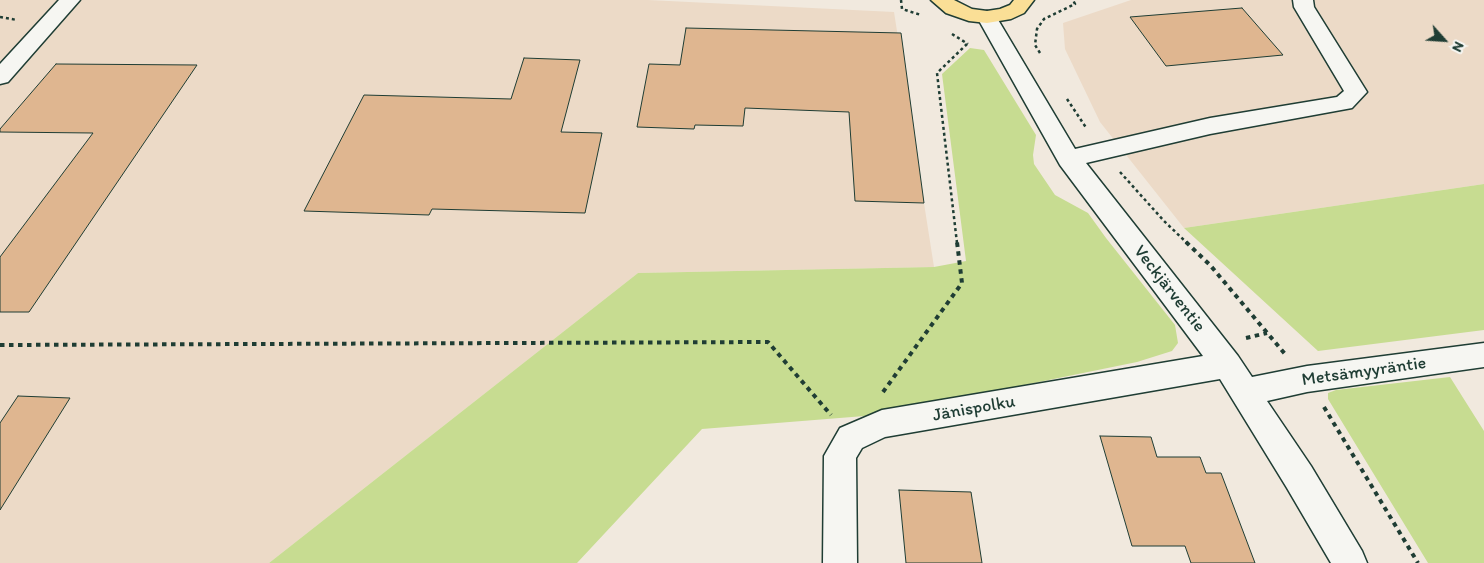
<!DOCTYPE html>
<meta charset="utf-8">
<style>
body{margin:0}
#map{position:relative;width:1484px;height:563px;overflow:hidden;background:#f1e9de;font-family:Itim,sans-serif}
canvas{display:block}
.north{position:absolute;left:1419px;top:15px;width:50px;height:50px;-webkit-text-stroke:4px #f6f6f2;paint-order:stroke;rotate:116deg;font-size:14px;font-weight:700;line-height:20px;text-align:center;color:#1f3d34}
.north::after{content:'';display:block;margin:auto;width:18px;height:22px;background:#1f3d34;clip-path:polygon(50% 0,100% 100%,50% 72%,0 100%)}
</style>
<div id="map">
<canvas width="1484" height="563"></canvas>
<div class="north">N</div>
</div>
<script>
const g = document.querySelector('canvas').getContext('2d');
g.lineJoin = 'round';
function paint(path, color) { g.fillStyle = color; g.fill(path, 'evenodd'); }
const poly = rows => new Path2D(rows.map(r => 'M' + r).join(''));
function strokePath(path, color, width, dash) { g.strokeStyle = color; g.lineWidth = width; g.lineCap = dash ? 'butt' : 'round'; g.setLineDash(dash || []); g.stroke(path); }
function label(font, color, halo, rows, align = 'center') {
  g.font = font + ' Itim,sans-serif'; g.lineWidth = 5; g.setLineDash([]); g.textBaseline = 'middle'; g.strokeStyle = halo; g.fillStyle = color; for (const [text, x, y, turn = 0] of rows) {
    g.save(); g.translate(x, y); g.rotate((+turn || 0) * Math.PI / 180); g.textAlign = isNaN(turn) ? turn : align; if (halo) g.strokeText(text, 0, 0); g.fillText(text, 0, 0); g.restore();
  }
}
const built = poly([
 [0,0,648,0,894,12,934,267,638,273,269,563,0,563],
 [1131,0,1484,0,1484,184,1184,228,1100,122,1065,49,1063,23]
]);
const green = poly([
 [970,48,984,50,1036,135,1033,155,1034,164,1055,195,1088,213,1106,238,1175,325,1178,343,1172,351,1137,362,877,415,702,429,577,563,269,563,638,273,934,267,966,261,942,74],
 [1484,184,1484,330,1318,351,1184,228],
 [1450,377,1484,431,1484,563,1428,563,1328,399,1328,393,1336,390]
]);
const building = poly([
 [1242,8,1283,55,1166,66,1130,17,1242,8],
 [686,28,901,33,924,203,855,201,849,112,745,108,743,126,695,125,694,129,637,127,649,64,680,65,686,28],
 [524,58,580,60,561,132,602,133,585,213,432,209,429,215,304,211,364,95,511,99,524,58],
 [56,64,197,65,29,312,0,312,0,257,93,133,0,132,0,129,56,64],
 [18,396,70,398,0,510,0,423,18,396],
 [1100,436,1151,437,1157,457,1200,457,1206,473,1221,473,1255,563,1191,563,1185,546,1132,546,1100,436],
 [899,490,971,492,982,563,906,563,899,490]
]);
const pathFar1 = poly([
 [901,0,902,9,921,15],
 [0,17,17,20],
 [952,34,968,44],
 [1040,53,1035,45,1037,29,1044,19,1075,4,1073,0],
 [1067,99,1087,129],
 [1120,172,1164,221,1187,243],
 [957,243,937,73,967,44]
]);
const path = poly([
 [1186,242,1210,265,1285,354],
 [1246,338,1267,333],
 [0,345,768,342,831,415],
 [883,392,962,283,957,242],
 [1324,407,1418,563]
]);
const minor = poly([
 [59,0,80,0,8,82,0,84,0,64,59,0],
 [1293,0,1313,0,1314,7,1367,92,1352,108,1210,134,1086,163,1238,356,1252,377,1307,366,1484,343,1484,367,1307,392,1267,401,1311,466,1362,551,1367,563,1331,563,1287,488,1220,379,885,437,862,448,856,458,857,563,823,563,824,456,840,428,882,410,1203,356,1060,165,977,17,980,13,987,11,994,13,1075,149,1210,118,1337,97,1344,91,1294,7,1293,0]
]);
const major = poly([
 [931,0,954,0,972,9,987,11,1000,9,1010,5,1014,0,1034,0,1024,13,1011,19,987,23,969,21,946,13,931,0]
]);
const streetNames = [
 ["Veckjärventie",1169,289,52],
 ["Metsämyyräntie",1364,372,-8],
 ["Jänispolku",974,409,-10]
];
paint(built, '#ecdac7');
paint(green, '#c7dc91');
paint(building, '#dfb690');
strokePath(building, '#1f3d34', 1);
strokePath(minor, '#1f3d34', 3);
strokePath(major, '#1f3d34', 3);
strokePath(pathFar1, '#1f3d34', 2.5, [3, 3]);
strokePath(path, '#1f3d34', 4, [4.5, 4.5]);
paint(minor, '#f6f6f2');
paint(major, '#fadf96');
label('18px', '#1f3d34', '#f6f6f2', streetNames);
</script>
